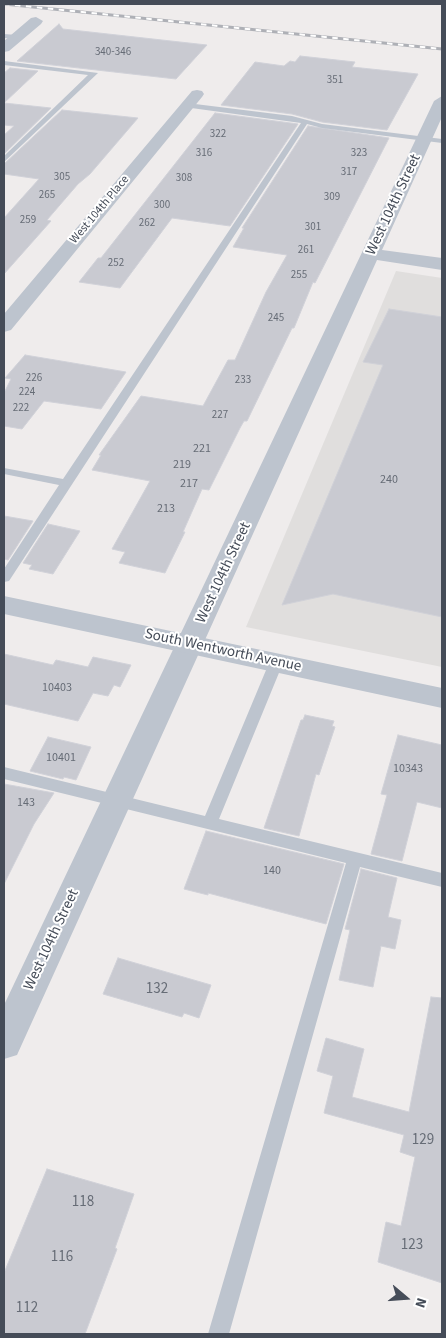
<!DOCTYPE html>
<style>
body{margin:0}
#map{position:relative;width:446px;height:1338px;overflow:hidden;background:#efecec;font-family:"Source Sans 3",sans-serif}
canvas{display:block}
.frame{position:absolute;inset:0;border:5px solid #454c58;pointer-events:none}
.north{position:absolute;left:381px;top:1273px;width:50px;height:50px;-webkit-text-stroke:4px #fff;paint-order:stroke;rotate:108deg;font-size:14px;font-weight:700;line-height:20px;text-align:center;color:#454c58}
.north::after{content:'';display:block;margin:auto;width:18px;height:22px;background:#454c58;clip-path:polygon(50% 0,100% 100%,50% 72%,0 100%)}
</style>
<div id="map">
<canvas width="446" height="1338"></canvas>
<div class="frame"></div>
<div class="north">N</div>
</div>
<script>
const g = document.querySelector('canvas').getContext('2d');
g.lineJoin = 'round';
function paint(path, color) { g.fillStyle = color; g.fill(path, 'evenodd'); }
const poly = rows => new Path2D(rows.map(r => 'M' + r).join(''));
function strokePath(path, color, width, dash) { g.strokeStyle = color; g.lineWidth = width; g.lineCap = dash ? 'butt' : 'round'; g.setLineDash(dash || []); g.stroke(path); }
function label(font, color, halo, rows, align = 'center') {
  g.font = font + ' "Source Sans 3",sans-serif'; g.lineWidth = 4; g.setLineDash([]); g.textBaseline = 'middle'; g.strokeStyle = halo; g.fillStyle = color; for (const [text, x, y, turn = 0] of rows) {
    g.save(); g.translate(x, y); g.rotate((+turn || 0) * Math.PI / 180); g.textAlign = isNaN(turn) ? turn : align; if (halo) g.strokeText(text, 0, 0); g.fillText(text, 0, 0); g.restore();
  }
}
const education = poly([
 [396,271,442,278,442,667,246,627]
]);
const building = poly([
 [59,24,63,29,207,45,176,79,17,61,59,24],
 [300,56,355,62,352,67,418,74,387,130,322,122,292,114,221,105,255,62,284,66,290,61,295,62,300,56],
 [10,68,38,71,4,103,51,108,4,154,4,135,14,126,4,125,4,73,10,68],
 [62,110,138,118,90,174,78,184,47,220,51,221,4,274,4,218,39,179,4,174,4,164,62,110],
 [215,113,298,124,230,226,172,218,120,288,79,282,98,258,101,258,215,113],
 [308,126,389,138,315,283,313,282,294,328,292,328,247,421,244,421,240,428,209,490,202,489,183,532,185,532,165,573,119,563,125,552,112,549,150,481,92,470,101,455,99,455,141,396,203,406,228,360,235,360,266,292,287,255,233,247,244,228,242,228,308,126],
 [389,309,442,317,442,617,333,594,282,605,383,365,363,362,389,309],
 [25,355,67,362,126,372,101,409,44,401,22,429,4,426,4,393,11,379,5,378,25,355],
 [4,516,33,521,8,560,4,559,4,516],
 [48,524,80,531,53,574,29,569,32,565,23,563,48,524],
 [4,654,53,665,56,660,88,667,93,657,131,665,120,687,114,685,108,696,93,693,78,721,4,704,4,654],
 [305,715,334,721,332,726,335,727,319,775,316,774,299,836,264,828,301,720,303,720,305,715],
 [398,735,442,745,442,808,417,802,402,861,371,854,387,795,381,794,398,735],
 [48,737,91,747,76,780,64,777,63,779,30,771,48,737],
 [4,784,54,793,34,824,4,884,4,784],
 [206,831,344,864,326,924,208,893,208,895,184,889,206,831],
 [361,869,397,878,388,917,401,920,395,949,381,946,373,987,339,980,350,930,345,929,361,869],
 [118,958,211,985,199,1018,184,1013,182,1017,103,994,118,958],
 [431,997,442,998,442,1283,378,1262,386,1222,401,1226,415,1157,400,1152,404,1135,324,1113,333,1076,317,1071,326,1038,364,1049,352,1097,409,1112,431,997],
 [47,1169,134,1194,115,1248,117,1249,85,1334,4,1334,4,1273,47,1169]
]);
const service = poly([
 [4,34,17,35,20,37,17,39,4,38,4,34],
 [4,61,98,73,4,162,4,156,88,75,4,65,4,61],
 [187,103,292,116,322,124,442,139,442,143,322,128,307,124,9,581,4,582,4,569,59,485,4,474,4,468,63,479,301,123,184,107,184,103,187,103],
 [276,658,283,663,219,819,442,873,442,887,360,867,229,1334,208,1334,346,863,4,779,4,767,205,816,269,663,276,658]
]);
const minor = poly([
 [36,17,43,21,41,24,9,51,4,52,4,41,31,18,36,17],
 [197,90,202,91,204,94,202,97,11,330,4,332,4,314,192,91,197,90],
 [442,96,442,117,382,250,442,258,442,270,377,260,17,1055,4,1059,4,1005,434,101,442,96]
]);
const tertiary = poly([
 [4,596,442,688,442,708,4,614,4,596]
]);
const rail = poly([
 [4,4,442,49]
]);
const farNumbernames = [
 ["340-346",113,53],
 ["351",335,81],
 ["322",218,135],
 ["316",204,154],
 ["323",359,154],
 ["317",349,173],
 ["305",62,178],
 ["308",184,179],
 ["265",47,196],
 ["309",332,198],
 ["300",162,206],
 ["259",28,221],
 ["262",147,224],
 ["301",313,228],
 ["261",306,251],
 ["252",116,264],
 ["255",299,276],
 ["245",276,319],
 ["226",34,379],
 ["233",243,381],
 ["224",27,393],
 ["222",21,409],
 ["227",220,416]
];
const farStreetnames = [
 ["West 104th Place",100,210,-50]
];
const numberNames = [
 ["221",202,449],
 ["219",182,465],
 ["240",389,480],
 ["217",189,484],
 ["213",166,509],
 ["10403",57,688],
 ["10401",61,758],
 ["10343",408,769],
 ["143",26,803],
 ["140",272,871]
];
const streetNames = [
 ["West 104th Street",394,205,-65],
 ["West 104th Street",224,573,-65],
 ["South Wentworth Avenue",223,651,12],
 ["West 104th Street",52,940,-65]
];
const nearNumbernames = [
 ["132",157,990],
 ["129",423,1141],
 ["118",83,1203],
 ["123",412,1246],
 ["116",62,1258],
 ["112",27,1309]
];
paint(education, '#e0dedd');
paint(building, '#c9cad1');
strokePath(building, '#d0d1d8', 1);
paint(service, '#bdc4ce');
paint(minor, '#bdc4ce');
paint(tertiary, '#bdc4ce');
strokePath(rail, '#aeb0b6', 3);
strokePath(rail, '#fff', 2, [5.5]);
label('11px', '#666c76', null, farNumbernames);
label('12px', '#454c58', '#fff', farStreetnames);
label('12px', '#666c76', null, numberNames);
label('15px', '#454c58', '#fff', streetNames);
label('15px', '#666c76', null, nearNumbernames);
</script>
